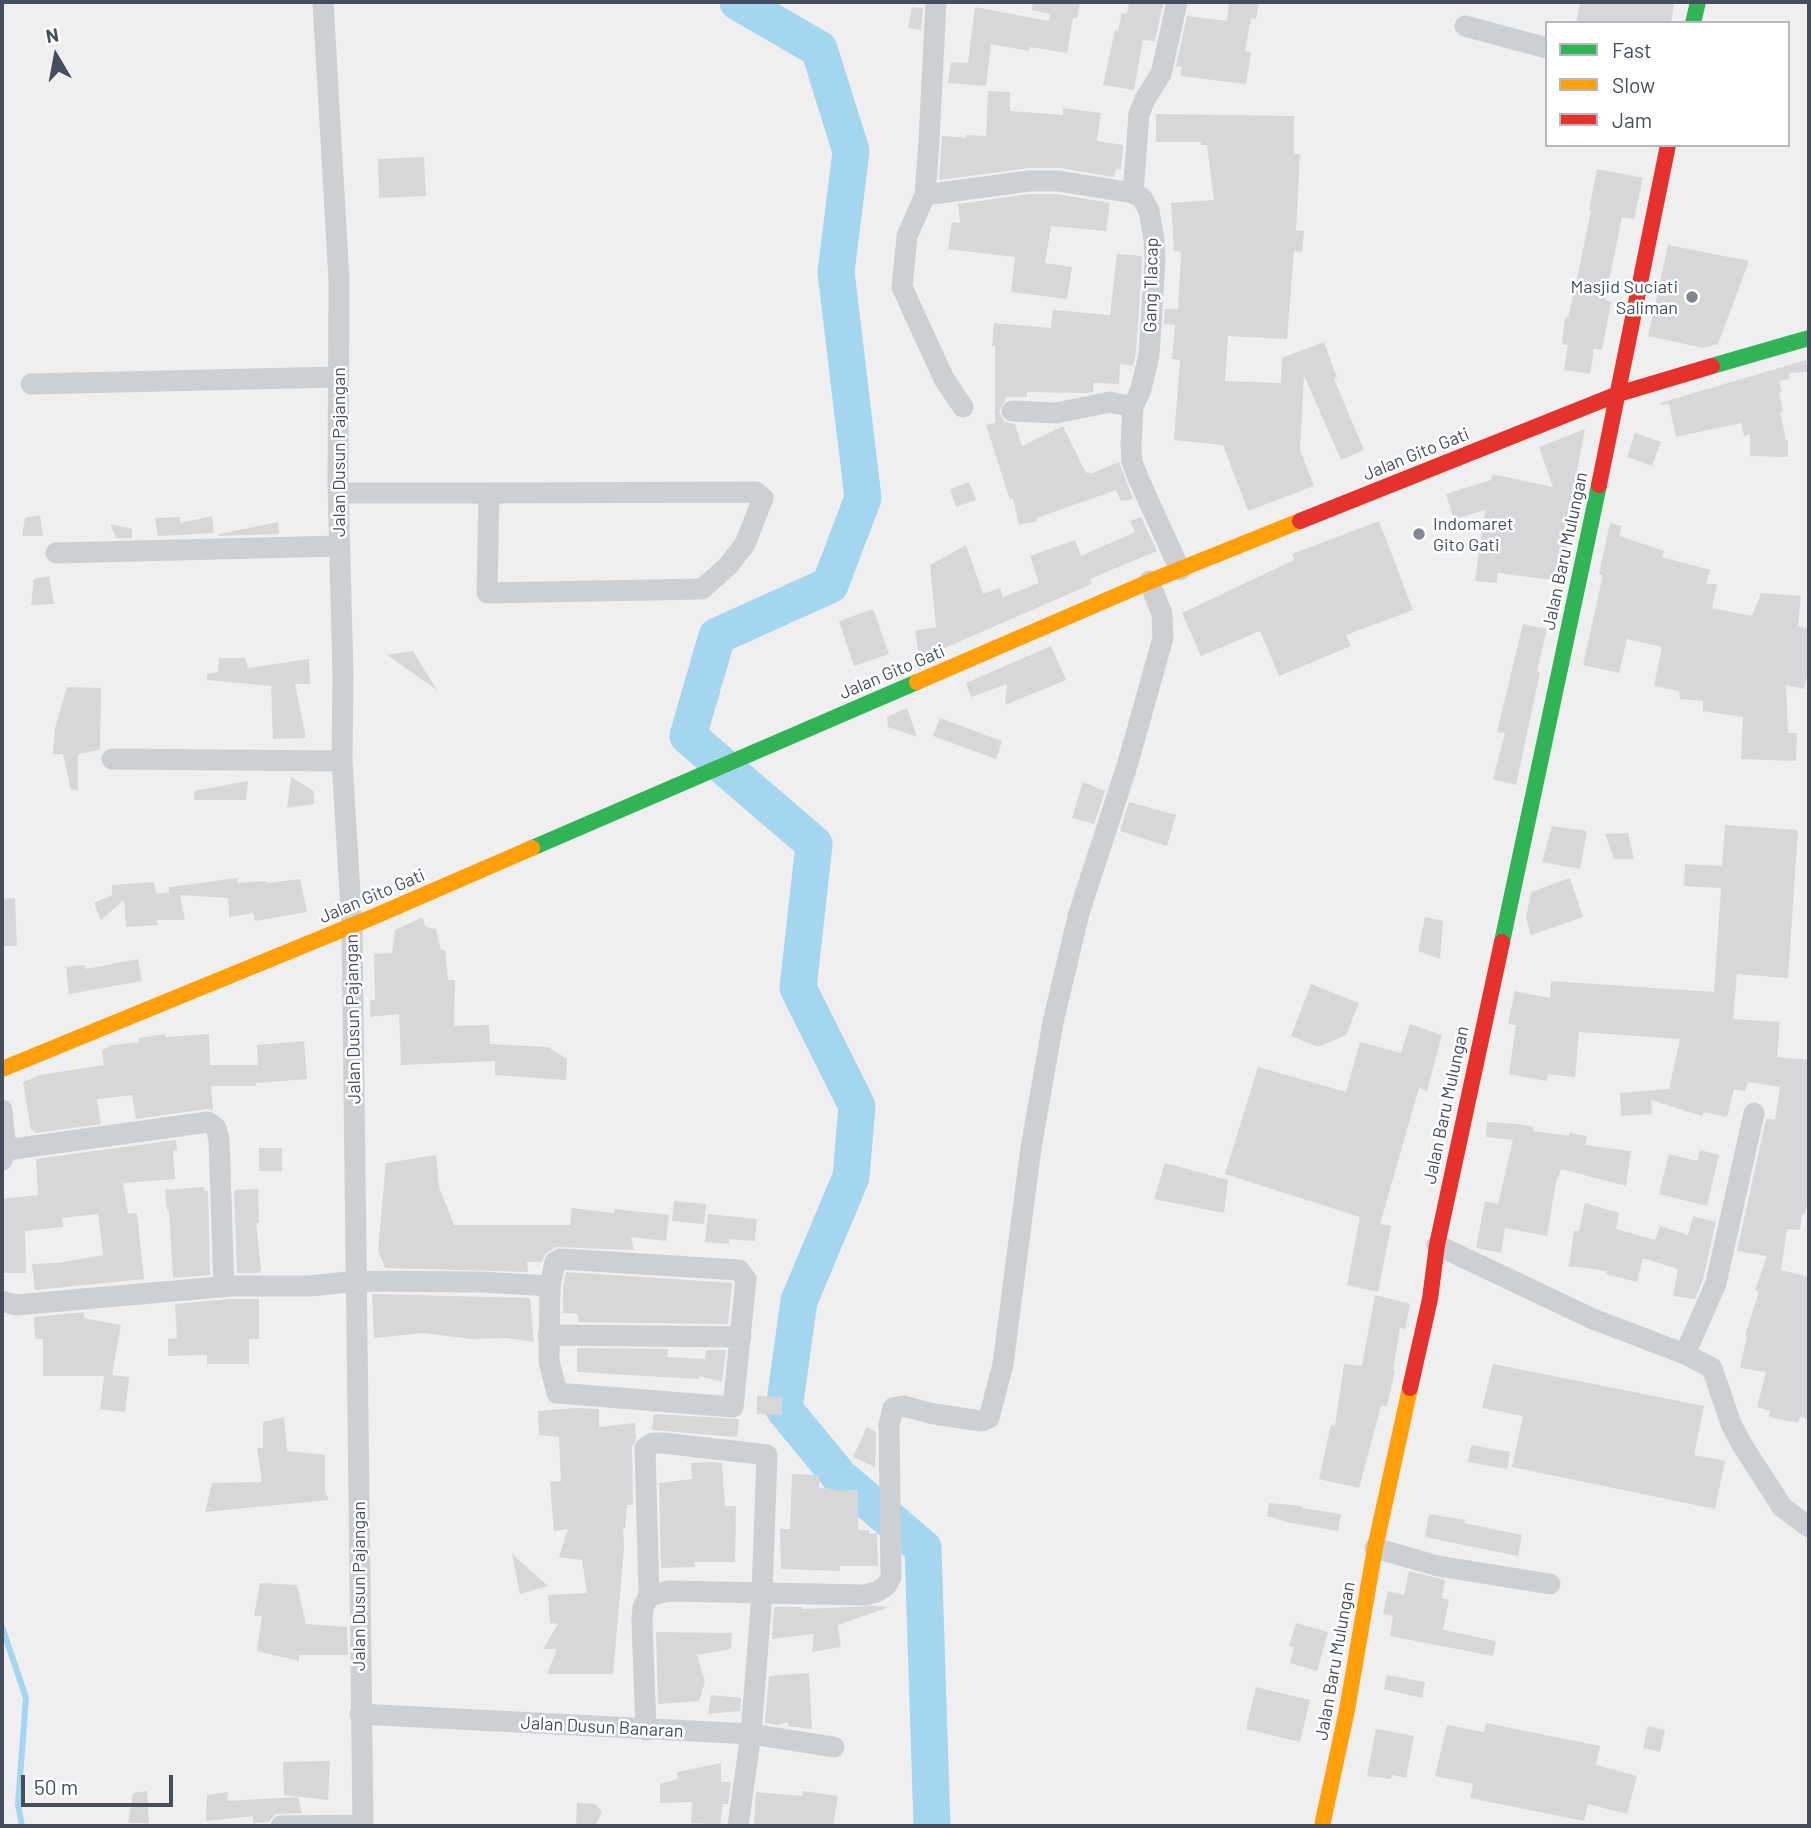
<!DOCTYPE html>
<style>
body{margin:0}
#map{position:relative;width:1811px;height:1828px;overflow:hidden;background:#f0efef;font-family:Barlow,sans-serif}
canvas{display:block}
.frame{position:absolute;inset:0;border:4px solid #454e5c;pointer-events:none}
.legend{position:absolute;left:1545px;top:21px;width:245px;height:126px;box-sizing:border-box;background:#fff;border:2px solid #b5b8be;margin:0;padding:9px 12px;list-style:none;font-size:21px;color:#454e5c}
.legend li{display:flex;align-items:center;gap:14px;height:35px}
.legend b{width:35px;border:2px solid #b5b8be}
.north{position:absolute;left:21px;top:21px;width:70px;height:70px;-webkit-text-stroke:5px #fff;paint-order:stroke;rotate:350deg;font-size:19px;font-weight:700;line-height:28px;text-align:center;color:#454e5c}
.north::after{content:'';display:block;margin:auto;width:24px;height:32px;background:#454e5c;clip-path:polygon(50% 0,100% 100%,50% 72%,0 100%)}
.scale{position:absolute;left:21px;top:1775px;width:152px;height:32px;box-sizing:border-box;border:4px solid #454e5c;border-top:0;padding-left:9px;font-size:21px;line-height:24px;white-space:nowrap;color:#454e5c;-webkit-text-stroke:5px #fff;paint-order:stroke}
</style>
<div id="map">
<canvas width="1811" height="1828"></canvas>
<div class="frame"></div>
<ul class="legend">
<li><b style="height:9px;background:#30b455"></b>Fast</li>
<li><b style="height:9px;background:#ff9f0a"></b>Slow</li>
<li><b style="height:9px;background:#e5322d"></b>Jam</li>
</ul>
<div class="north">N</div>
<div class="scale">50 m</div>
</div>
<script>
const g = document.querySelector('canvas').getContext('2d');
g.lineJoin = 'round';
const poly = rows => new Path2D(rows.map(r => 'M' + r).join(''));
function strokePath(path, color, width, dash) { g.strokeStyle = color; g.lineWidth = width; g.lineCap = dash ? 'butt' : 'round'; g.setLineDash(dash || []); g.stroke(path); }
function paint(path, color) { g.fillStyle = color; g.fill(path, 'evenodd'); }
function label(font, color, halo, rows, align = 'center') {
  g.font = font + ' Barlow,sans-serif'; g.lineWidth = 5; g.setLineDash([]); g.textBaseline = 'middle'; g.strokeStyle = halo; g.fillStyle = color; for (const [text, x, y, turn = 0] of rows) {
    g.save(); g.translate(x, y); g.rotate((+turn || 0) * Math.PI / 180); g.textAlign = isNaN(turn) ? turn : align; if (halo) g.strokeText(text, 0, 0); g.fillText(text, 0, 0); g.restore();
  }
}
const stream = poly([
 [2,1627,26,1698,18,1804,22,1826]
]);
const river = poly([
 [738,2,819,49,851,151,836,272,863,498,830,585,717,636,688,736,814,844,798,988,857,1106,851,1177,799,1301,784,1409,840,1477,923,1548,932,1826]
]);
const building = poly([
 [1033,2,1080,2,1077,18,1073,18,1067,53,1030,47,1029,51,991,44,986,86,948,83,951,62,968,63,975,7,1049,21,1050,14,1032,10],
 [1129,2,1163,4,1155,41,1143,40,1134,90,1103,85,1115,30,1118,31,1122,13,1127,14],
 [1229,2,1259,2,1256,19,1251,18,1245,51,1251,52,1246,84,1180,76,1182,67,1176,66,1187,16,1227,21],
 [1580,2,1674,2,1671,23,1576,23],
 [912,7,923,8,921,30,908,28],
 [988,91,1010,92,1010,111,1063,115,1063,108,1101,113,1097,141,1123,145,1121,170,1116,169,1114,177,1060,168,1029,168,939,180,942,136,966,138,966,135,986,136],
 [1156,114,1294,116,1294,154,1300,154,1296,230,1304,231,1302,252,1294,251,1287,339,1228,336,1225,381,1281,383,1282,358,1324,342,1337,378,1334,379,1364,450,1341,460,1304,375,1300,450,1314,486,1248,511,1223,445,1174,440,1180,360,1172,359,1175,325,1164,324,1165,309,1178,309,1181,252,1174,251,1171,203,1214,200,1207,145,1201,145,1201,142,1156,142],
 [424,157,426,196,379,198,378,159],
 [1597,169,1643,178,1634,219,1622,217,1605,300,1611,302,1602,350,1594,349,1590,374,1564,370,1568,345,1562,344,1565,317,1568,318,1577,279,1591,211,1589,210],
 [1030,194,1057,194,1110,203,1106,231,1051,226,1045,263,1072,267,1067,299,1011,292,1015,257,948,249,952,222,960,223,958,204],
 [1668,245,1749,261,1718,344,1703,348,1648,336],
 [1117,254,1142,256,1142,261,1136,353,1133,366,1120,364,1119,384,1094,383,1093,392,1087,393,1027,392,1027,397,1007,397,999,411,1004,422,1015,424,1022,446,1063,426,1086,473,1089,472,1090,474,1119,462,1133,499,1121,501,1116,490,1037,518,1037,521,1019,525,1013,498,1010,500,986,425,995,423,995,346,992,346,994,323,1051,328,1053,310,1110,315],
 [1806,360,1807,372,1789,373,1790,379,1779,381,1782,392,1779,393,1783,411,1780,412,1786,440,1788,440,1788,457,1750,456,1750,434,1744,436,1741,423,1676,437,1669,404,1661,405,1660,403],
 [1585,429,1566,527,1571,527,1570,535,1560,581,1498,573,1497,583,1475,581,1485,510,1454,519,1446,494,1491,480,1492,474,1553,487,1539,447],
 [1635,433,1661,442,1652,466,1627,457],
 [969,482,976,500,956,507,950,489],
 [40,515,43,536,22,536,25,518],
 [212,516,214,533,158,536,155,518,180,517,180,523],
 [1141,517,1157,551,1090,579,1092,584,940,650,919,654,915,631,936,627,930,565,966,545,983,594,1000,588,1003,597,1039,583,1030,556,1075,540,1081,556,1135,532,1130,521],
 [1379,521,1413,610,1346,635,1351,646,1279,676,1260,631,1201,656,1182,613,1294,560,1292,554],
 [278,522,279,534,219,536,219,534],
 [1610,523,1622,526,1619,536,1664,551,1662,557,1710,570,1706,584,1717,584,1712,608,1752,616,1761,593,1801,596,1798,626,1809,629,1809,667,1804,689,1786,685,1788,733,1797,733,1796,761,1741,759,1743,717,1703,711,1703,701,1680,699,1679,691,1654,686,1662,647,1627,639,1619,673,1583,665,1603,575,1599,574],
 [110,524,132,529,132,538,116,538],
 [49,576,54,604,31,605,34,579],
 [873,609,889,654,854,666,839,621],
 [1523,624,1547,629,1537,671,1540,672,1516,785,1493,779,1505,733,1497,732],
 [1051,646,1066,680,1005,705,1007,684,971,697,966,683],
 [413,651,437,690,387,655],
 [219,658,245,658,248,668,309,659,310,684,295,684,306,738,273,739,271,686,207,680,207,674,218,672],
 [67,687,101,688,100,750,78,754,78,790,71,790,63,754,53,754,55,728],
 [907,708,917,737,888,727,887,717],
 [940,718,1002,741,996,759,933,736],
 [291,777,314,791,314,804,287,808],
 [248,781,246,800,194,800,194,791],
 [1083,782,1105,791,1094,824,1072,818],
 [1129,802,1176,815,1167,846,1120,831],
 [1725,825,1798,830,1788,978,1737,974,1733,1019,1780,1022,1777,1057,1809,1060,1809,1195,1805,1214,1802,1214,1800,1230,1787,1229,1781,1270,1809,1277,1809,1419,1800,1417,1798,1423,1769,1417,1770,1411,1757,1407,1766,1372,1740,1368,1747,1336,1745,1336,1759,1291,1755,1290,1767,1256,1737,1251,1766,1119,1775,1120,1780,1087,1748,1082,1745,1091,1734,1089,1727,1117,1704,1112,1702,1116,1651,1100,1652,1114,1621,1116,1620,1093,1669,1089,1680,1039,1579,1032,1575,1077,1548,1074,1547,1081,1509,1074,1516,1025,1508,1024,1515,991,1550,998,1551,981,1714,992,1721,888,1684,886,1685,864,1722,866],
 [1552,826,1587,831,1580,869,1542,862],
 [1628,833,1634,859,1614,859,1605,834],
 [238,878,238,883,266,881,267,883,300,879,307,912,255,921,253,913,229,917,228,898,180,895,185,920,157,920,158,925,126,927,124,900,101,920,94,903,112,895,112,885,154,882,156,894,169,892,169,887],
 [1570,878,1583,917,1531,935,1526,918,1531,892],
 [15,898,17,946,2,946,2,899],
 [423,917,425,927,436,929,441,950,445,950,448,980,455,980,454,1026,489,1025,490,1044,548,1047,567,1059,566,1080,495,1075,495,1061,401,1065,399,1014,370,1017,370,1000,375,1000,374,954,392,953,395,930],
 [1425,917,1443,921,1440,959,1418,951],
 [138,959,142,981,69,994,66,967,85,965,86,969],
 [1311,984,1359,1003,1346,1035,1318,1047,1291,1036],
 [1410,1024,1442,1035,1427,1091,1419,1088,1380,1224,1391,1226,1378,1292,1347,1285,1360,1217,1225,1174,1258,1067,1346,1092,1360,1042,1401,1053],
 [165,1034,166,1037,209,1034,210,1065,258,1065,257,1045,304,1041,307,1079,256,1083,256,1086,211,1086,213,1110,206,1109,136,1119,132,1095,97,1099,101,1124,35,1133,35,1130,31,1131,23,1082,40,1075,104,1065,102,1050,113,1045,139,1042,138,1038],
 [1487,1122,1517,1124,1534,1127,1533,1131,1569,1136,1570,1133,1587,1136,1585,1145,1631,1151,1626,1186,1561,1169,1556,1182,1547,1236,1505,1228,1501,1253,1476,1248,1485,1201,1498,1204,1513,1140,1486,1137],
 [176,1140,177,1150,173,1151,175,1179,123,1183,128,1214,137,1213,144,1279,35,1290,32,1264,57,1263,103,1255,98,1214,62,1218,63,1227,25,1231,26,1273,2,1273,2,1199,38,1195,36,1159],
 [259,1148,282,1148,282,1171,259,1171],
 [1700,1150,1719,1155,1707,1206,1659,1194,1669,1154,1697,1161],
 [436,1155,439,1187,454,1225,570,1225,572,1208,614,1213,615,1209,669,1215,666,1241,631,1237,634,1250,556,1247,545,1254,542,1262,527,1262,528,1272,385,1268,378,1250,386,1163],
 [1165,1163,1228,1180,1224,1213,1154,1199],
 [204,1187,204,1191,208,1191,210,1275,173,1278,169,1211,167,1211,165,1190],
 [258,1189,259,1223,256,1223,261,1269,259,1273,237,1273,234,1190],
 [674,1201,706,1204,704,1224,672,1221],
 [1585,1203,1619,1213,1616,1229,1655,1240,1660,1226,1688,1235,1693,1216,1716,1222,1703,1279,1695,1299,1673,1296,1678,1269,1643,1258,1637,1282,1606,1274,1607,1271,1569,1266,1574,1231,1579,1231],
 [708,1214,757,1219,755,1241,729,1239,729,1244,705,1242],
 [566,1272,732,1283,728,1324,578,1322,578,1314,563,1313,563,1287],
 [372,1294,530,1298,534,1342,506,1338,472,1339,423,1333,374,1338],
 [1375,1295,1410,1304,1405,1329,1400,1328,1393,1370,1395,1371,1387,1406,1381,1406,1359,1488,1319,1479,1331,1425,1335,1426,1344,1364,1362,1366],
 [231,1299,259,1299,259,1339,249,1339,249,1364,207,1364,207,1355,168,1356,168,1339,177,1338,175,1304],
 [84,1312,84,1318,121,1325,112,1375,129,1377,125,1412,100,1409,104,1376,43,1376,43,1339,35,1339,34,1317],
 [577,1348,668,1349,667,1357,705,1359,706,1350,726,1350,722,1382,699,1376,699,1379,577,1372],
 [1493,1364,1704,1406,1694,1455,1725,1461,1715,1509,1512,1467,1523,1416,1482,1408],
 [757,1396,782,1397,782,1415,757,1414],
 [576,1408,599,1409,599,1427,635,1423,636,1439,632,1448,633,1505,627,1505,625,1528,623,1528,624,1549,613,1674,547,1674,557,1649,543,1649,558,1624,550,1623,548,1595,587,1593,582,1560,559,1557,568,1529,554,1531,550,1482,561,1481,559,1437,539,1435,538,1411],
 [654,1414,739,1419,737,1437,652,1430],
 [284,1417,287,1451,325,1455,325,1491,329,1500,205,1512,212,1483,262,1482,257,1448,263,1448,263,1422],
 [867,1427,876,1432,875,1467,853,1457],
 [1471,1445,1510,1452,1507,1469,1468,1462],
 [710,1462,722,1463,725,1506,736,1506,735,1562,694,1562,695,1567,661,1568,659,1483,692,1479,691,1463],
 [792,1474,819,1475,819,1488,835,1489,835,1491,858,1490,858,1530,869,1530,869,1534,877,1533,878,1566,840,1566,840,1571,781,1569,780,1529,790,1529],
 [1269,1503,1302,1506,1301,1508,1341,1514,1338,1531,1291,1523,1267,1516],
 [1429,1514,1465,1520,1464,1523,1522,1535,1518,1556,1425,1537],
 [512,1554,548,1586,520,1594],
 [1409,1571,1445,1580,1442,1598,1449,1600,1443,1630,1496,1641,1493,1656,1390,1636,1393,1616,1383,1614,1388,1591,1404,1595],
 [260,1583,297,1585,306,1624,347,1627,348,1655,299,1655,299,1661,257,1651,262,1616,254,1616],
 [874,1606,889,1607,838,1625,841,1647,812,1652,814,1634,772,1639,774,1607,802,1607,802,1609],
 [1296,1623,1328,1632,1317,1671,1290,1663,1294,1647,1289,1646],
 [656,1632,732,1633,731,1649,697,1655,705,1682,699,1701,658,1704],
 [809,1673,812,1729,788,1726,788,1722,778,1725,765,1723,769,1676],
 [1387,1675,1425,1682,1422,1698,1384,1689],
 [1256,1687,1310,1700,1300,1742,1246,1729],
 [711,1695,741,1698,740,1711,708,1714],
 [1486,1723,1600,1746,1596,1765,1637,1776,1627,1814,1588,1804,1584,1821,1470,1798,1473,1784,1435,1776,1447,1725,1484,1732],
 [1648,1726,1665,1730,1660,1752,1643,1748],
 [1376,1729,1414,1736,1406,1778,1392,1775,1391,1779,1367,1776],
 [330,1761,328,1800,284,1795,283,1762],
 [721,1763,721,1782,731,1782,728,1804,723,1804,720,1825,691,1823,692,1802,660,1803,660,1784,678,1779,677,1772],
 [147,1791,149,1823,128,1823,133,1793],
 [803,1791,838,1796,833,1826,754,1826,756,1792,802,1796],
 [228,1792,227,1801,298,1797,302,1813,275,1814,269,1822,253,1823,253,1816,206,1821,207,1795],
 [577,1803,595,1804,602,1812,595,1826,576,1826]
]);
const street = poly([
 [323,2,339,280,338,485,343,675,342,761,352,926,363,1826],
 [936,2,929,141,925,195,907,236,902,287,944,379,963,407],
 [1177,2,1161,74,1145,99,1139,114,1133,193,1142,198,1149,211,1154,239,1155,261,1149,355,1141,389,1133,407,1131,445,1132,462,1139,480,1180,570],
 [1465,26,1547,48],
 [925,195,1029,181,1058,181,1133,193],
 [31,384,338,377],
 [1012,411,1056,413,1110,402,1133,407],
 [338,493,489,493,756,492,763,498,745,544,728,566,702,589,487,593,489,493],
 [56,553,339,546],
 [112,759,342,761],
 [2,1110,6,1150,2,1160],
 [6,1150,208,1122,216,1128,219,1140,224,1287],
 [1437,1245,1593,1319,1685,1354,1712,1368,1731,1424,1741,1443,1782,1507,1809,1527],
 [2,1301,16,1305,230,1286,310,1286,358,1281,480,1282,550,1286,555,1262,561,1259,739,1270,746,1279,733,1407,557,1393,549,1361,550,1286],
 [548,1335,741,1337],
 [1685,1354,1716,1283,1754,1113],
 [1375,1548,1438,1566,1550,1584],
 [649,1596,645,1448,653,1443,663,1443,767,1455,762,1594,751,1734,834,1747],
 [360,1714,751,1734,738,1826],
 [646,1730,642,1621,643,1607,649,1596,669,1591,865,1595,876,1592,886,1586,891,1577,889,1425,893,1408,903,1406,934,1414,981,1421,989,1418,1003,1364,1031,1148,1053,1022,1079,913,1127,766,1163,638,1162,614,1149,581],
 [281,1826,363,1825]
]);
const fast = poly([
 [1693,23,1698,2],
 [1712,366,1809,338],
 [532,848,917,682],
 [1502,942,1599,485]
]);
const slow = poly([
 [917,682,1146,583,1300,521],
 [2,1069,373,917,532,848],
 [1322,1826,1347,1710,1375,1548,1410,1388]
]);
const jam = poly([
 [1599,485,1668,145],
 [1300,521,1618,394,1712,366],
 [1410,1388,1430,1299,1437,1245,1502,942]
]);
const markers = [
 [1692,297,7,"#81868f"],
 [1419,534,7,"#81868f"]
];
const streetNames = [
 ["Gang Tlacap",1151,285,-89],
 ["Jalan Dusun Pajangan",339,452,-90],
 ["Jalan Gito Gati",1416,454,-22],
 ["Jalan Baru Mulungan",1565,551,-78],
 ["Jalan Gito Gati",892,672,-23],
 ["Jalan Gito Gati",372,896,-23],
 ["Jalan Dusun Pajangan",353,1019,-91],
 ["Jalan Baru Mulungan",1446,1105,-78],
 ["Jalan Dusun Pajangan",359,1586,-90],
 ["Jalan Baru Mulungan",1335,1661,-80],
 ["Jalan Dusun Banaran",602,1727,3]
];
const poiNames = [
 ["Masjid Suciati",1678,287],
 ["Saliman",1678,308],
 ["Indomaret",1433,524,"left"],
 ["Gito Gati",1433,545,"left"]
];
strokePath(stream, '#a5d6ef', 6);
strokePath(river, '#a5d6ef', 37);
paint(building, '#d7d7d9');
strokePath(street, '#cdd0d3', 21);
strokePath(fast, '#30b455', 16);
strokePath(slow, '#ff9f0a', 16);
strokePath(jam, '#e5322d', 16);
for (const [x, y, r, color] of markers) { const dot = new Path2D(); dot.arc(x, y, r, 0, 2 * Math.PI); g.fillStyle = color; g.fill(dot); strokePath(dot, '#fff', 2.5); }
label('18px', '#454e5c', '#fff', streetNames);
label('18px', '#454e5c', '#fff', poiNames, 'right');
</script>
